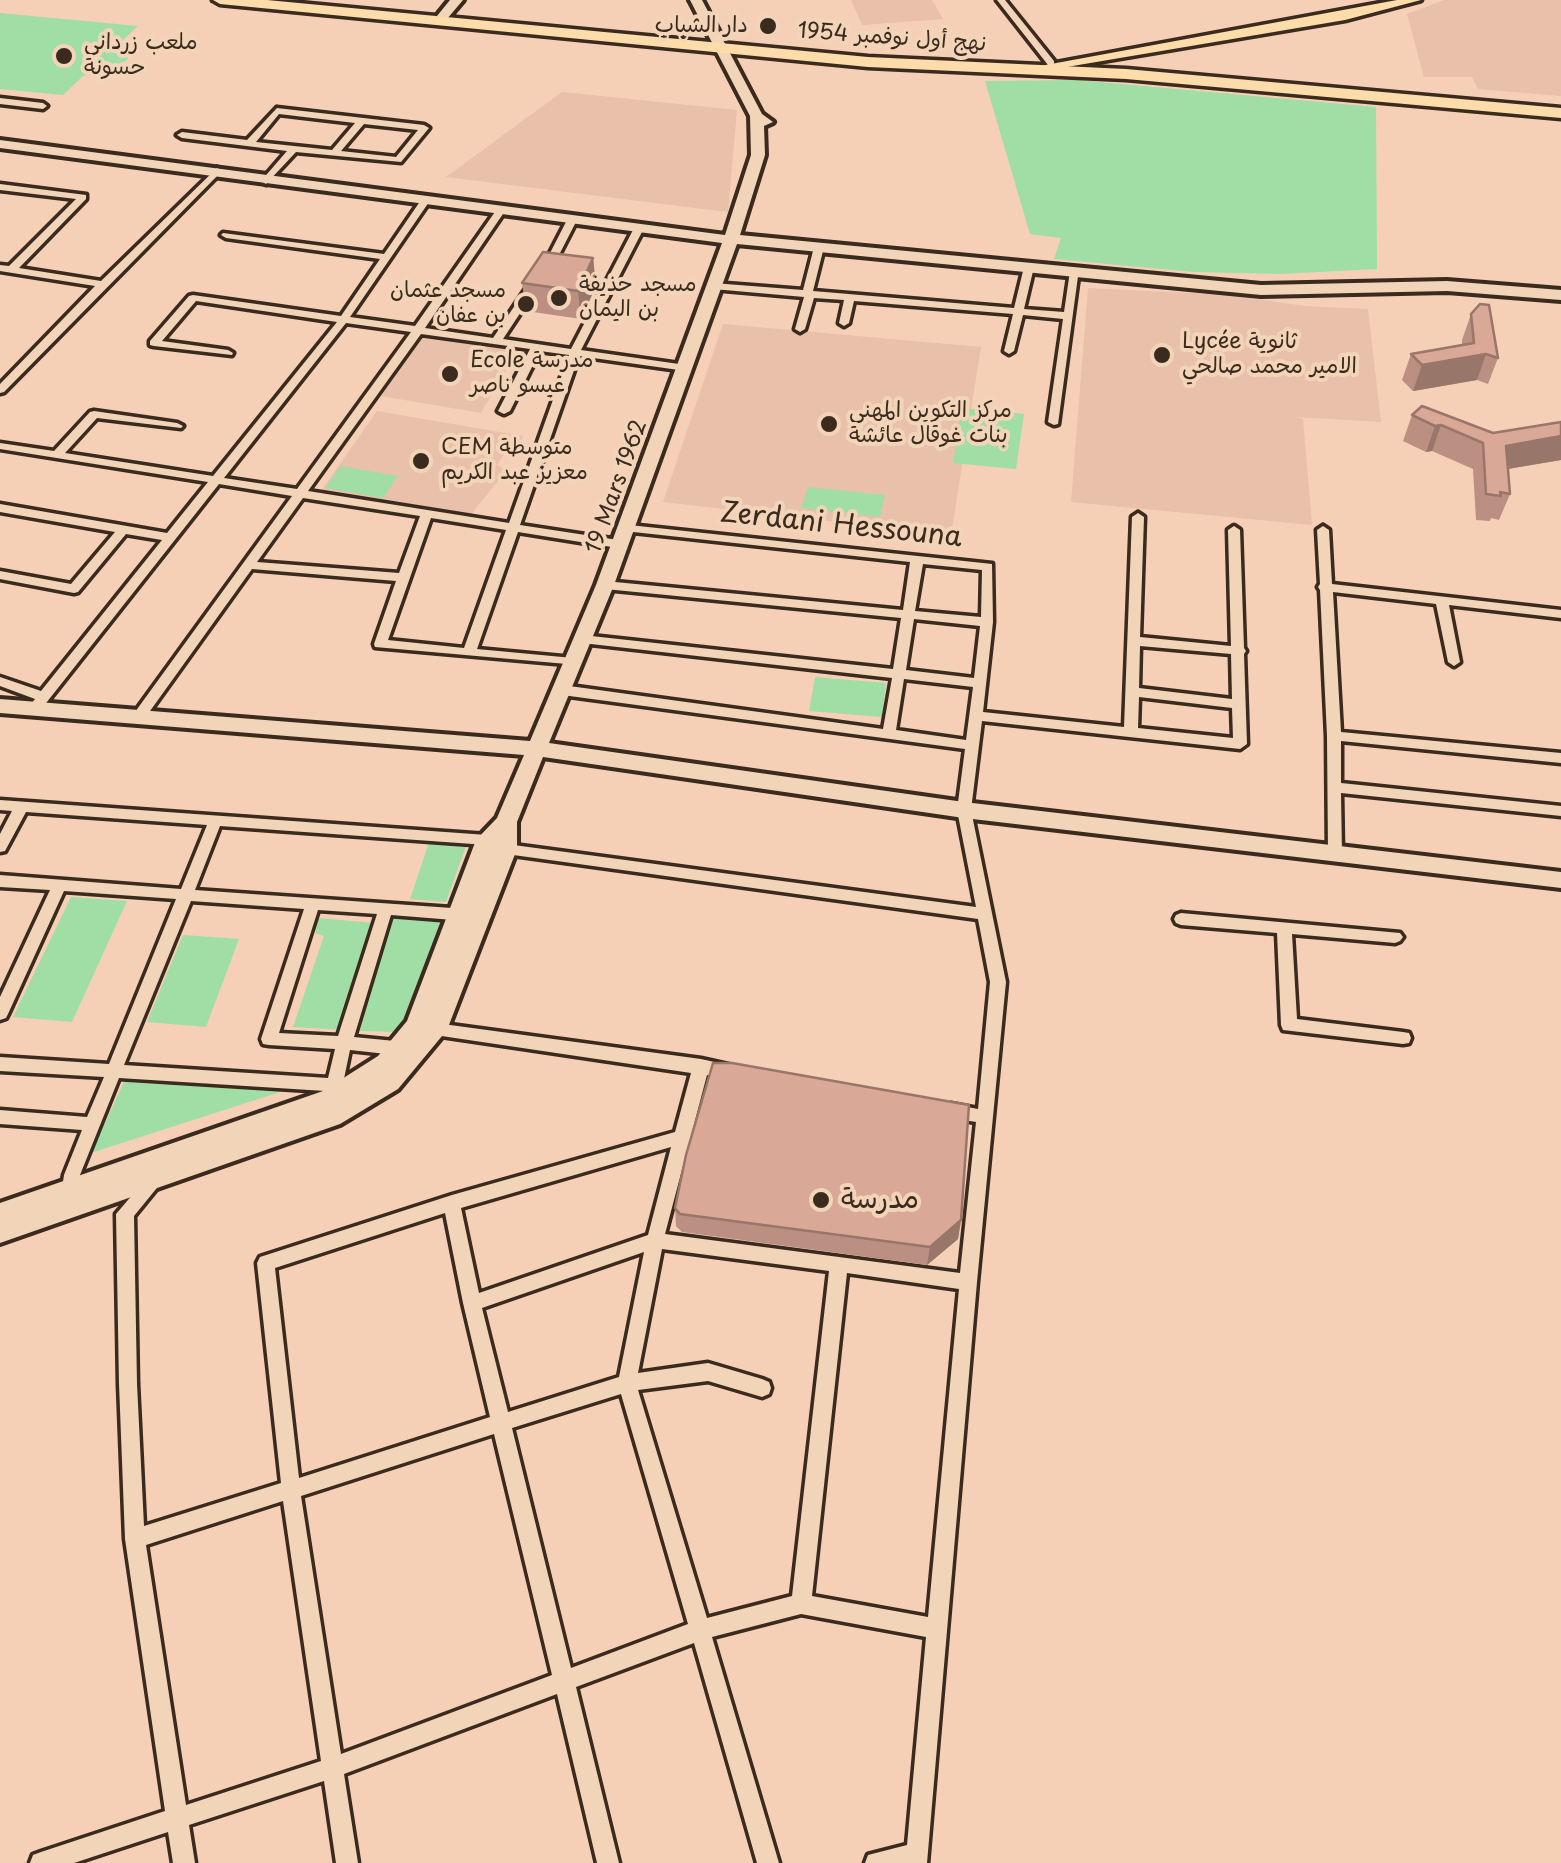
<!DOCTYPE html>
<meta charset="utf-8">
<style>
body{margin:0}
canvas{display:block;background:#f5cfb6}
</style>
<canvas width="1561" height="1863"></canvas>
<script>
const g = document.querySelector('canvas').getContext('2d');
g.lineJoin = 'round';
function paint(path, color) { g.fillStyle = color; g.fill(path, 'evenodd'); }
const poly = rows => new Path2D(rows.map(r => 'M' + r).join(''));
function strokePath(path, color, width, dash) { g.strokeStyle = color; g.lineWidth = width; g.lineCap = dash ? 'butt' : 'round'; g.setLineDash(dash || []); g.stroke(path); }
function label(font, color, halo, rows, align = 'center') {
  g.font = font + ' "Playpen Sans","Playpen Sans Arabic",sans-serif'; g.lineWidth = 8; g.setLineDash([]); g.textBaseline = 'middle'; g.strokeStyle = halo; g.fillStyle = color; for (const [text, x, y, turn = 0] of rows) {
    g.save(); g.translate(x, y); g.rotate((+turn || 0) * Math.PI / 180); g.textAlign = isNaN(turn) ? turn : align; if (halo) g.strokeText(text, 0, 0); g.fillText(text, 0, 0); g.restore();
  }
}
const built = poly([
 [851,0,932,0,943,19,862,25],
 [1444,0,1561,0,1561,96,1478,89,1472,77,1424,77,1407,14],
 [562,92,737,110,728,212,446,177],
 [1088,288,1229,295,1305,306,1368,309,1381,422,1294,417,1303,419,1312,525,1071,502],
 [723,324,981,347,951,535,663,502],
 [422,336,517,351,481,413,381,396],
 [377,411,523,436,523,437,515,455,505,453,497,465,506,471,469,517,319,494]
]);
const green = poly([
 [0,13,138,26,123,40,131,42,127,60,111,69,83,76,63,95,0,89],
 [1077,80,1376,107,1377,269,1280,274,1194,272,1054,259,1061,238,1030,234,985,81],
 [962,408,1024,414,1016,469,953,463],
 [341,466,398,476,383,498,325,488],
 [808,487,885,495,880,517,801,508],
 [815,677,886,683,882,717,809,711],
 [429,842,466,846,446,902,410,899],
 [71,897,127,901,72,1022,13,1017],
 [394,911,453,916,411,1022,396,1032,360,1031],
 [319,918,374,923,344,1030,293,1027,324,936,315,933],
 [183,935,239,939,206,1027,147,1022],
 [124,1082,283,1091,91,1153]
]);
const street = poly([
 [997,0,1005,0,1054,61,1054,65,1048,65,997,0],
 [0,98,43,103,47,106,43,109,0,104,0,98],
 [277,108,424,125,429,128,401,162,296,152,266,184,261,181,287,151,182,138,177,135,182,132,247,140,277,108],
 [279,114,355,123,332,150,256,142,279,114],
 [364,124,418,130,396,157,341,151,364,124],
 [217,168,222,171,220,173,4,392,0,393,0,384,95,286,0,271,0,265,9,266,76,199,0,190,0,184,86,195,86,199,19,268,101,281,217,168],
 [424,199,429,202,350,317,415,326,497,209,500,208,505,211,425,328,493,338,550,253,567,220,572,217,577,220,560,253,503,339,571,349,633,230,638,227,643,230,581,350,686,365,691,368,686,371,579,356,520,525,618,540,624,544,618,548,518,532,477,649,573,658,578,659,579,662,578,665,375,647,374,644,396,581,252,569,145,718,135,718,133,715,135,712,292,496,219,484,39,712,29,712,27,709,35,699,0,686,0,677,41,691,162,540,126,534,78,592,74,593,0,579,0,571,71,584,115,532,0,512,0,504,167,533,208,482,0,449,0,443,54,451,90,412,94,411,177,423,183,426,181,428,97,418,65,453,213,476,337,322,196,301,162,341,228,350,233,353,232,355,154,346,150,345,150,341,189,296,193,295,341,316,380,259,226,238,221,235,223,233,384,254,421,200,424,199],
 [346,323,411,332,297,489,224,478,346,323],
 [421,334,530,349,498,411,504,414,510,411,540,351,569,355,509,523,308,491,421,334],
 [303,498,420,516,399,573,257,562,303,498],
 [431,518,506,530,464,648,388,640,431,518],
 [819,244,824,247,813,291,1014,308,1024,267,1029,264,1034,267,1024,309,1064,312,1070,271,1079,269,1058,424,1054,425,1048,422,1063,319,1023,315,1014,351,1009,354,1004,351,1013,314,854,301,849,323,844,326,839,323,844,300,814,298,805,329,800,332,795,329,804,297,713,289,708,286,713,283,803,290,814,247,819,244],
 [1138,513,1144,517,1140,637,1231,646,1228,530,1234,526,1240,530,1244,648,1246,651,1244,654,1247,744,1240,749,982,721,971,810,1006,982,977,1282,927,1863,865,1863,868,1855,907,1845,926,1637,801,1614,712,1637,779,1863,757,1863,694,1643,576,1687,619,1863,597,1863,557,1694,344,1774,358,1863,336,1863,324,1781,189,1825,195,1863,173,1863,168,1832,74,1863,30,1863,33,1855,41,1852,165,1811,125,1539,119,1384,116,1214,151,1173,157,1171,163,1173,165,1178,134,1216,137,1384,144,1526,281,1483,257,1263,260,1257,452,1195,675,1132,691,1073,428,1034,422,1033,420,1028,422,1023,428,1022,701,1059,737,1067,739,1072,737,1077,731,1079,707,1075,665,1234,960,1273,976,1122,951,1118,945,1116,943,1111,945,1106,951,1104,978,1109,990,982,978,919,506,854,499,849,506,844,976,907,957,810,965,749,562,695,555,690,562,685,883,729,892,678,582,643,576,639,582,635,893,669,901,618,605,589,599,585,605,581,903,610,910,562,624,531,620,530,620,524,992,564,993,622,983,712,1124,727,1132,517,1138,513],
 [923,564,982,570,981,617,915,611,923,564],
 [914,619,980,626,974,678,906,670,914,619],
 [1140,646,1231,654,1232,699,1139,688,1140,646],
 [904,679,973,687,966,740,896,730,904,679],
 [1139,697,1232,708,1233,738,1138,728,1139,697],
 [671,1147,648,1235,479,1293,461,1208,671,1147],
 [445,1213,463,1303,490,1417,299,1478,275,1268,445,1213],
 [662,1249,829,1271,792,1596,707,1618,638,1390,708,1381,762,1397,769,1394,771,1388,769,1382,762,1379,708,1363,638,1373,662,1249],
 [644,1252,619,1377,508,1412,482,1308,644,1252],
 [847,1273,959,1289,928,1617,812,1596,847,1273],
 [621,1394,688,1624,571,1668,512,1428,621,1394],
 [494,1434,552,1675,341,1754,301,1496,494,1434],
 [283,1501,321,1761,186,1805,146,1545,283,1501],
 [1323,526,1329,530,1332,584,1561,610,1561,618,1449,605,1460,662,1454,666,1448,662,1436,604,1333,592,1341,732,1561,753,1561,763,1341,741,1341,783,1561,806,1561,816,1341,793,1342,855,1335,860,1330,859,1328,855,1327,736,1320,590,1318,587,1320,584,1317,530,1323,526],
 [0,800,487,835,494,840,487,845,220,826,195,890,466,909,471,911,473,915,471,919,466,921,391,915,354,1037,405,1042,411,1044,413,1049,411,1054,405,1056,350,1050,341,1093,339,1098,333,1100,327,1098,325,1091,119,1078,80,1175,77,1195,75,1200,69,1202,63,1200,61,1195,64,1175,82,1130,0,1124,0,1110,87,1117,104,1077,0,1071,0,1057,109,1064,176,899,64,891,8,1014,6,1018,0,1020,0,997,50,890,0,887,0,875,181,889,207,825,26,812,5,851,0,852,0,834,12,811,0,810,0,800],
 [191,901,304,909,261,1039,263,1044,269,1045,335,1049,328,1078,124,1065,191,901],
 [318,910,377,914,338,1036,279,1033,318,910],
 [1181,913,1400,933,1403,937,1400,941,1395,943,1292,934,1297,1019,1403,1032,1409,1033,1411,1038,1409,1043,1403,1044,1283,1030,1281,1025,1277,933,1181,925,1176,923,1174,919,1176,915,1181,913]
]);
const secondary = poly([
 [450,0,463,0,447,19,439,19,437,16,450,0],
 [690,0,702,0,762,114,773,122,764,126,765,155,740,235,1261,285,1447,281,1561,290,1561,300,1447,291,1261,295,737,244,614,585,549,743,964,802,1561,872,1561,888,964,818,543,757,517,822,517,849,447,1030,398,1089,340,1124,0,1243,0,1203,323,1091,378,1056,407,1021,476,840,497,818,524,755,0,713,0,699,530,741,596,585,722,243,0,148,0,140,725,235,751,155,750,116,690,0]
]);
const primary = poly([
 [1397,0,1421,0,1345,20,1031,73,1024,69,1397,0]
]);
const highway = poly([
 [213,0,267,0,868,57,1126,69,1561,108,1561,118,1126,79,868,67,220,4,213,0]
]);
const wall = poly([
 [593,258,596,286,581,319,526,311,522,283],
 [1471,314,1498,358,1488,384,1477,380,1413,391,1402,380,1411,354,1462,345,1462,340],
 [1412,415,1561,460,1508,469,1510,494,1499,520,1491,518,1490,521,1476,520,1473,469,1432,451,1426,452,1403,441],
 [675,1208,961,1220,958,1239,927,1265,682,1232,676,1226]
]);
const shadedWall = poly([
 [593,258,596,286,581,319,578,291],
 [1486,354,1477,380,1413,391,1422,365],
 [1441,425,1432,451,1426,452,1435,426],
 [1561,436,1561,460,1495,471,1506,446],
 [961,1220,958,1239,927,1265,930,1247]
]);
const building = poly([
 [543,252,593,258,578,291,522,283,543,252],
 [1480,304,1489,305,1498,358,1486,354,1422,365,1411,354,1474,343,1471,314,1480,304],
 [1422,406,1493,433,1561,422,1561,436,1506,446,1510,494,1500,492,1501,496,1486,494,1483,443,1441,425,1435,426,1412,415,1422,406],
 [713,1063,732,1063,969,1105,961,1220,930,1247,680,1214,675,1208,686,1155,713,1063]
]);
const markers = [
 [768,26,10,"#3b2a1e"],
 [64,56,10,"#3b2a1e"],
 [559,298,10,"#3b2a1e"],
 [526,304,10,"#3b2a1e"],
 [1162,355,10,"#3b2a1e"],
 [450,374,10,"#3b2a1e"],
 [829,424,10,"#3b2a1e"],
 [421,461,10,"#3b2a1e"],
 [821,1200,10,"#3b2a1e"]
];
const farPoinames = [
 ["دار الشباب",748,26,"right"],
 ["ملعب زرداني",84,43],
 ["حسونة",84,68],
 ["مسجد حذيفة",579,285],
 ["بن اليمان",579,310],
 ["مسجد عثمان",506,291,"right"],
 ["بن عفان",506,316,"right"],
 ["Lycée ثانوية",1182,342],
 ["الامير محمد صالحي",1182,367],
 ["Ecole مدرسة",470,361],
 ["عيسو ناصر",470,386],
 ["مركز التكوين المهني",849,411],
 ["بنات غوقال عائشة",849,436],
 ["CEM متوسطة",441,448],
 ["معزيز عبد الكريم",441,473]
];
const farStreetnames = [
 ["نهج أول نوفمبر 1954",892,38,4],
 ["19 Mars 1962",617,487,-70]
];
const streetNames = [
 ["Zerdani Hessouna",841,526,6]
];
const poiNames = [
 ["مدرسة",841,1200]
];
paint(built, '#e9c0aa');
paint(green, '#a0dea5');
strokePath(street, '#3b2a1e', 7);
strokePath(secondary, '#3b2a1e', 8);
strokePath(primary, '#3b2a1e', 7);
strokePath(highway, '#3b2a1e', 7);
paint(street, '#f2d4b8');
paint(secondary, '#f2d4b8');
paint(primary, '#fddcac');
paint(highway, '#fddcac');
paint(wall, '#bb9082');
paint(shadedWall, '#99766a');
paint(building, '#daa897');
strokePath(building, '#99766a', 2.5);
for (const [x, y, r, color] of markers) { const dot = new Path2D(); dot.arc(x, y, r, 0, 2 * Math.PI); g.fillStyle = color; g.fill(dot); strokePath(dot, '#f2d4b8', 4); }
label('22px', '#3b2a1e', '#f2d4b8', farPoinames, 'left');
label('22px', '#3b2a1e', '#f2d4b8', farStreetnames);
label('28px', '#3b2a1e', '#f2d4b8', streetNames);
label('28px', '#3b2a1e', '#f2d4b8', poiNames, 'left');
</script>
